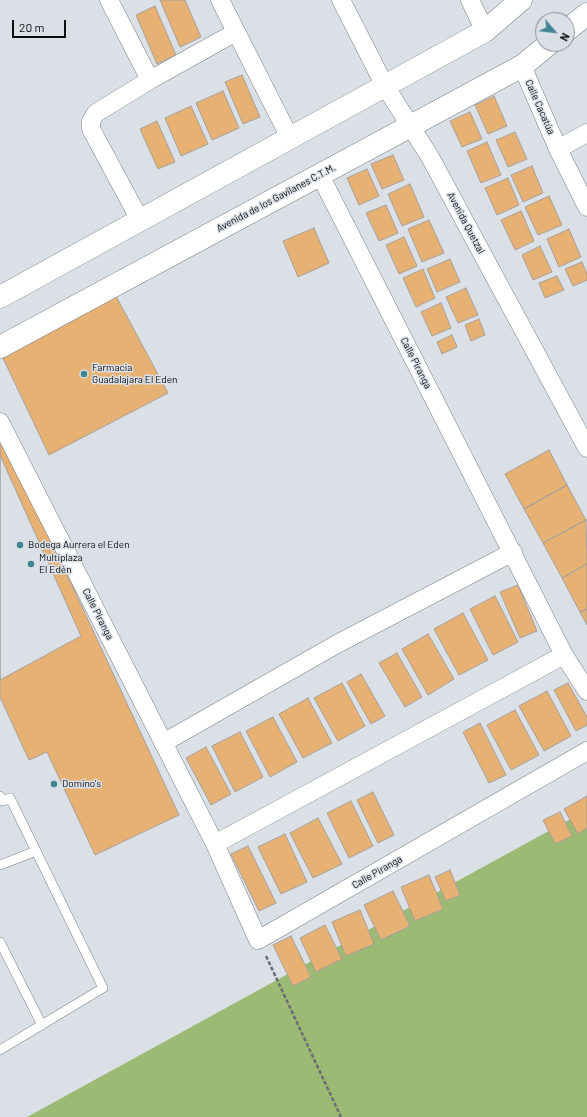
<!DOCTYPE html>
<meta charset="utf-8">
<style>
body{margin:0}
#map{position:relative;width:587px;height:1117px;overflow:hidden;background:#dae0e6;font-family:Barlow,sans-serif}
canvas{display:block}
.north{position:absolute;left:535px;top:12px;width:40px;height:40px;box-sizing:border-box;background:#dae0e6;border:1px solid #878c90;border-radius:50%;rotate:118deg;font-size:11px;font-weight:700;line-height:16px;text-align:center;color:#0b0d0f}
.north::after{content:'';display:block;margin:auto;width:14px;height:18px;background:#408492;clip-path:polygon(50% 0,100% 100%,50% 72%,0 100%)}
.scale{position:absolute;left:12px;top:20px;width:54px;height:18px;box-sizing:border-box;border:2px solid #0b0d0f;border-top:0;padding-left:5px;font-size:12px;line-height:14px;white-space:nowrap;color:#0b0d0f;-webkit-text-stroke:3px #dae0e6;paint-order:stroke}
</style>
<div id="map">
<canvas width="587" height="1117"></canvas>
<div class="north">N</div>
<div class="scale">20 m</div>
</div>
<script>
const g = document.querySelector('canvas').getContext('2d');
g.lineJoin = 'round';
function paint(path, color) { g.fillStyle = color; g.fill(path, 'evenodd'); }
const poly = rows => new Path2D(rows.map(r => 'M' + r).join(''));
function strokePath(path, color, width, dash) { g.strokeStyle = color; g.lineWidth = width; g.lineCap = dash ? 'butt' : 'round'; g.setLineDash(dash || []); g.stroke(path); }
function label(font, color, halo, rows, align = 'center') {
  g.font = font + ' Barlow,sans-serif'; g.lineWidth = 3; g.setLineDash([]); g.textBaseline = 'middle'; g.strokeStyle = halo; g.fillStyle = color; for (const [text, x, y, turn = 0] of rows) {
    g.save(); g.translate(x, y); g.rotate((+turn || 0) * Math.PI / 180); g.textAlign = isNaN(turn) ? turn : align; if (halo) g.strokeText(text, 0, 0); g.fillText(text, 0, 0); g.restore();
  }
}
const forest = poly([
 [587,810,587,1117,27,1117]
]);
const building = poly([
 [160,0,185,0,201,37,180,47,160,0],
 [155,6,176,55,157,64,136,15,155,6],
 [242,75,260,117,243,124,225,82,242,75],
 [223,91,239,128,212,140,196,103,223,91],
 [494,96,507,126,488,134,475,105,494,96],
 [191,106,208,144,181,156,165,118,191,106],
 [470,112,482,139,462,147,450,121,470,112],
 [157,121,175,162,158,169,140,129,157,121],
 [515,132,527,159,508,167,496,140,515,132],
 [487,142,501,175,481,183,467,151,487,142],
 [393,155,404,180,382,189,371,164,393,155],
 [532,166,543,193,523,202,511,175,532,166],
 [367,169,379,196,359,205,347,178,367,169],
 [508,178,519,205,497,215,485,188,508,178],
 [410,184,424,217,402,226,388,194,410,184],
 [549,196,562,225,538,235,525,207,549,196],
 [386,205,398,233,379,241,366,213,386,205],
 [521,211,534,241,515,250,501,220,521,211],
 [429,220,444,253,422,262,408,229,429,220],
 [314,228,329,263,298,277,283,241,314,228],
 [569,229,581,257,559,267,547,239,569,229],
 [404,237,417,266,399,274,386,245,404,237],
 [540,246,552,272,533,280,522,255,540,246],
 [450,259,460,282,437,292,427,269,450,259],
 [582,262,587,274,587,280,573,286,565,269,582,262],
 [423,269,435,298,416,307,403,278,423,269],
 [557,276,564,290,545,298,539,283,557,276],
 [466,288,478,315,458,323,446,297,466,288],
 [116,296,168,393,49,455,2,356,116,296],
 [441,303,451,328,432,336,421,312,441,303],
 [479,319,485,335,471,341,465,325,479,319],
 [452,335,457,347,442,354,437,342,452,335],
 [0,431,179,815,95,855,47,752,29,760,0,697,0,431],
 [549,450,567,485,524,509,505,474,549,450],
 [0,455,81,636,0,680,0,455],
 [567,485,586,520,543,543,524,509,567,485],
 [586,520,587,564,562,578,543,543,586,520],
 [587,564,587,609,580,612,562,578,587,564],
 [518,585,537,631,520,638,500,592,518,585],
 [495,596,518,642,493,655,470,609,495,596],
 [587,609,587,625,580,612,587,609],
 [463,613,488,660,459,675,434,629,463,613],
 [428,634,454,679,428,695,402,649,428,634],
 [397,653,422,697,405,707,379,663,397,653],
 [361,674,385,716,371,724,347,682,361,674],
 [342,683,365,726,338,741,314,698,342,683],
 [568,683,587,717,587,725,576,731,554,690,568,683],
 [547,691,571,736,544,751,519,706,547,691],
 [308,698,332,743,303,758,279,714,308,698],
 [515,710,539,755,511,770,487,725,515,710],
 [273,717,297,762,270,777,246,731,273,717],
 [480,723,506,775,489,783,463,732,480,723],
 [240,732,263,777,235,792,212,746,240,732],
 [206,747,231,794,211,805,186,758,206,747],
 [373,792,394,835,378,843,357,800,373,792],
 [587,796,587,828,578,834,564,809,587,796],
 [351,801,373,846,349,858,327,813,351,801],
 [560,812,572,836,555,844,543,820,560,812],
 [318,818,342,864,313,878,290,833,318,818],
 [285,834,307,882,281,894,258,847,285,834],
 [248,846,276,903,259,911,231,854,248,846],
 [450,870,460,895,446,901,435,877,450,870],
 [429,875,443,909,415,921,401,887,429,875],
 [393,891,410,926,381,940,364,905,393,891],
 [360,910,374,944,346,956,332,922,360,910],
 [325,925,342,959,316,972,300,938,325,925],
 [291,936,311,977,293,986,273,945,291,936]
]);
const path = poly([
 [266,956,341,1117]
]);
const service = poly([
 [0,796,3,801,10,798,36,851,0,865],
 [0,942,42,1025],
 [0,1050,103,988,36,851]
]);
const minor = poly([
 [109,0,150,80],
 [220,0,290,138],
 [341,0,385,86,430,157,587,448],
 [470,0,485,31],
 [522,66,558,149,587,207],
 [558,149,587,133],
 [320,175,564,655,587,691],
 [140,220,91,129,91,121,96,113,150,80,236,32],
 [0,422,215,844,258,940,587,751],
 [163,743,337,644,513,552],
 [215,844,564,655]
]);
const tertiary = poly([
 [567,30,587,14],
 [0,297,485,31,521,0],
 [0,347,522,66,549,44]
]);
const markers = [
 [84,374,4,"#408492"],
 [20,545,4,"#408492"],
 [31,564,4,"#408492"],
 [54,784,4,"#408492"]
];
const streetNames = [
 ["Calle Cacatúa",540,107,66],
 ["Avenida de los Gavilanes C.T.M.",276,198,-28],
 ["Avenida Quetzal",466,223,62],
 ["Calle Piranga",416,363,63],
 ["Calle Piranga",98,614,63],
 ["Calle Piranga",377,872,-30]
];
const poiNames = [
 ["Farmacia",92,368],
 ["Guadalajara El Eden",92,380],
 ["Bodega Aurrera el Eden",28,545],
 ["Multiplaza",39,558],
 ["El Edén",39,570],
 ["Domino's",62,784]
];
paint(forest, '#9bba73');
paint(building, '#e8b174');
strokePath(building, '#a6a09b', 1);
strokePath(service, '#7b8086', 10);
strokePath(minor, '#7b8086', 19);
strokePath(tertiary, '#7b8086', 23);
strokePath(path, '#6b6f73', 2.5, [4, 2]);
strokePath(service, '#fff', 9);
strokePath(minor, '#fff', 18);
strokePath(tertiary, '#fff', 22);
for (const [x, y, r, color] of markers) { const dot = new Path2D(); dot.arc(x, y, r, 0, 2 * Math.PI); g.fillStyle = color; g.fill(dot); strokePath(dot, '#dae0e6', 1.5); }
label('10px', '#0b0d0f', '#dae0e6', streetNames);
label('10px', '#0b0d0f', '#dae0e6', poiNames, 'left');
</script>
